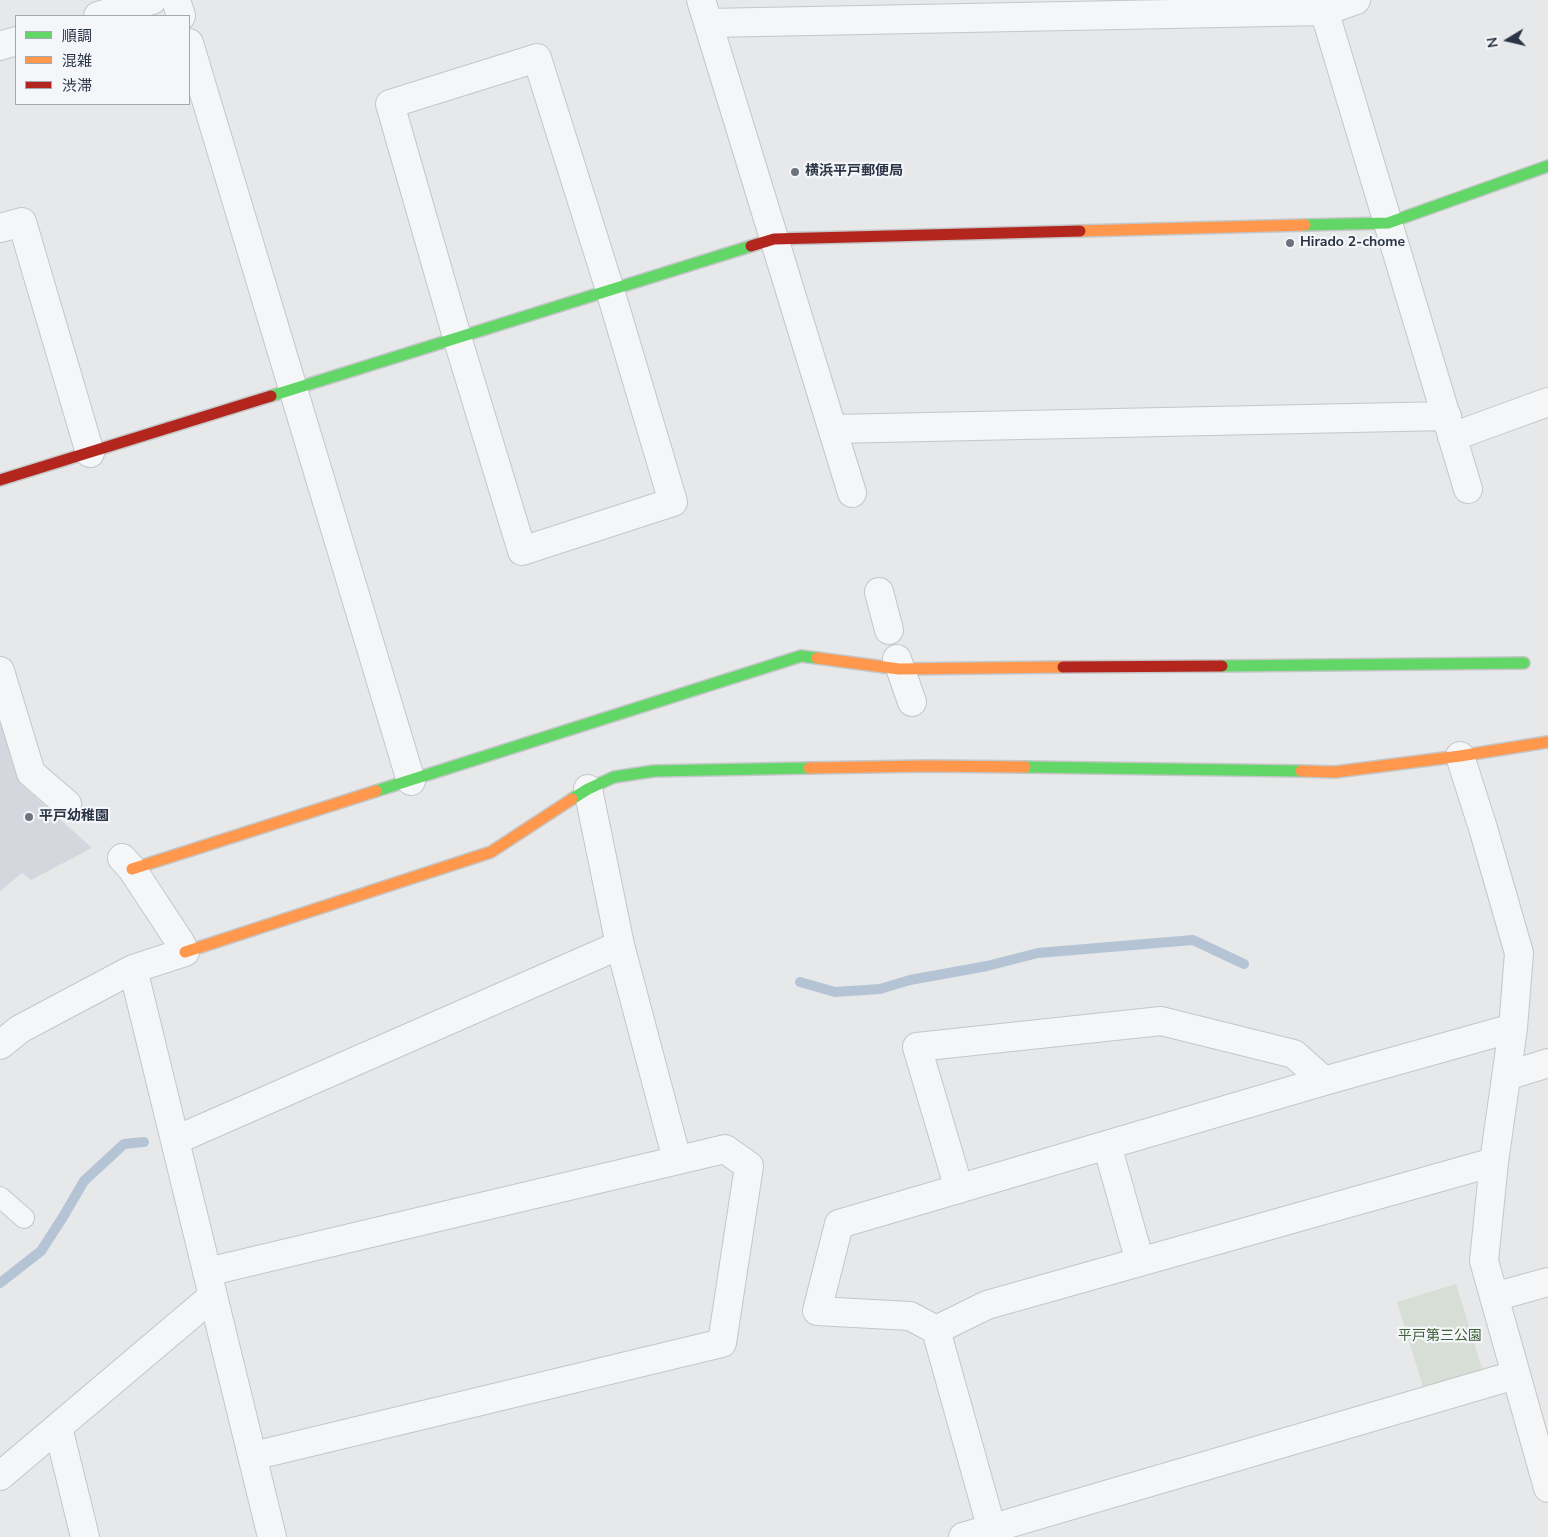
<!DOCTYPE html>
<meta charset="utf-8">
<style>
body{margin:0}
#map{position:relative;width:1548px;height:1537px;overflow:hidden;background:#e6e8ea;font-family:"Nunito Sans","Noto Sans JP",sans-serif}
canvas{display:block}
.legend{position:absolute;left:15px;top:15px;width:175px;height:90px;box-sizing:border-box;background:#f4f6f9;border:1px solid #a4a8b1;margin:0;padding:6px 9px;list-style:none;font-size:15px;color:#2b3445}
.legend li{display:flex;align-items:center;gap:10px;height:25px}
.legend b{width:25px;border:1px solid #a4a8b1}
.north{position:absolute;left:1483px;top:15px;width:50px;height:50px;-webkit-text-stroke:4px #f4f6f9;paint-order:stroke;rotate:261deg;font-size:14px;font-weight:700;line-height:20px;text-align:center;color:#2b3445}
.north::after{content:'';display:block;margin:auto;width:18px;height:22px;background:#2b3445;clip-path:polygon(50% 0,100% 100%,50% 72%,0 100%)}
</style>
<div id="map">
<canvas width="1548" height="1537"></canvas>
<ul class="legend">
<li><b style="height:6px;background:#63d668"></b>順調</li>
<li><b style="height:6px;background:#ff974d"></b>混雑</li>
<li><b style="height:6px;background:#b3261e"></b>渋滞</li>
</ul>
<div class="north">N</div>
</div>
<script>
const g = document.querySelector('canvas').getContext('2d');
g.lineJoin = 'round';
function paint(path, color) { g.fillStyle = color; g.fill(path, 'evenodd'); }
const poly = rows => new Path2D(rows.map(r => 'M' + r).join(''));
function strokePath(path, color, width, dash) { g.strokeStyle = color; g.lineWidth = width; g.lineCap = dash ? 'butt' : 'round'; g.setLineDash(dash || []); g.stroke(path); }
function label(font, color, halo, rows, align = 'center') {
  g.font = font + ' "Nunito Sans","Noto Sans JP",sans-serif'; g.lineWidth = 4.5; g.setLineDash([]); g.textBaseline = 'middle'; g.strokeStyle = halo; g.fillStyle = color; for (const [text, x, y, turn = 0] of rows) {
    g.save(); g.translate(x, y); g.rotate((+turn || 0) * Math.PI / 180); g.textAlign = isNaN(turn) ? turn : align; if (halo) g.strokeText(text, 0, 0); g.fillText(text, 0, 0); g.restore();
  }
}
const built = poly([
 [0,714,23,786,92,848,31,880,22,873,0,891]
]);
const green = poly([
 [1456,1284,1483,1372,1424,1390,1397,1302]
]);
const stream = poly([
 [800,982,835,992,880,989,910,980,987,966,1038,953,1193,940,1244,964],
 [0,1283,41,1251,63,1217,84,1181,124,1144,144,1142]
]);
const lane = poly([
 [0,1197,24,1218]
]);
const street = poly([
 [176,0,181,16],
 [701,0,852,493],
 [1321,0,1468,489],
 [98,16,152,0],
 [708,23,1325,11,1356,0],
 [189,43,411,781],
 [0,46,16,41],
 [537,58,610,290,673,502,522,551,457,337,390,104,537,58],
 [0,228,22,222,90,453],
 [833,429,1447,416],
 [1452,437,1548,402],
 [879,592,889,630],
 [897,659,912,702],
 [0,671,31,773,67,804],
 [1460,756,1483,828,1519,953,1513,1028,1494,1162,1484,1261,1548,1488],
 [588,789,620,945,677,1160],
 [133,969,272,1537],
 [0,1045,20,1029,133,969,185,952,180,942,132,869,122,858],
 [1507,1076,1548,1063],
 [176,1140,620,945],
 [1107,1145,1140,1262],
 [959,1189,917,1047,1161,1021,1294,1054,1324,1081],
 [207,1272,725,1149,749,1166,722,1343,253,1456],
 [1494,1297,1548,1282],
 [936,1330,987,1305,1494,1162],
 [58,1427,85,1537],
 [0,1476,213,1296],
 [963,1537,1515,1375],
 [994,1537,936,1330,910,1316,817,1311,839,1224,1324,1081,1513,1028]
]);
const fast = poly([
 [1305,225,1388,223,1548,166],
 [271,396,751,246],
 [1222,666,1524,663],
 [1025,767,1301,771],
 [376,791,801,656,817,658],
 [572,799,588,789,614,777,654,771,809,768]
]);
const slow = poly([
 [1080,231,1305,225],
 [817,658,899,669,1063,667],
 [809,768,926,766,1025,767],
 [1301,771,1335,772,1460,756,1548,742],
 [132,869,376,791],
 [185,952,491,852,572,799]
]);
const jam = poly([
 [751,246,774,239,1080,231],
 [0,480,271,396],
 [1063,667,1222,666]
]);
const markers = [
 [795,172,5,"#6c737f"],
 [1290,243,5,"#6c737f"],
 [29,817,5,"#6c737f"]
];
const poiNames = [
 ["横浜平戸郵便局",805,172],
 ["Hirado 2-chome",1300,243],
 ["平戸幼稚園",39,817]
];
const parkNames = [
 ["平戸第三公園",1440,1337]
];
paint(built, '#d4d7dd');
paint(green, '#d6ded6');
strokePath(stream, '#b4c4d5', 10);
strokePath(lane, '#c4c6c8', 22);
strokePath(street, '#c4c6c8', 30);
strokePath(fast, '#c4c6c8', 14);
strokePath(slow, '#c4c6c8', 14);
strokePath(jam, '#c4c6c8', 14);
strokePath(lane, '#f5f6f7', 20);
strokePath(street, '#f5f6f7', 28);
strokePath(fast, '#63d668', 11);
strokePath(slow, '#ff974d', 11);
strokePath(jam, '#b3261e', 11);
for (const [x, y, r, color] of markers) { const dot = new Path2D(); dot.arc(x, y, r, 0, 2 * Math.PI); g.fillStyle = color; g.fill(dot); strokePath(dot, '#f4f6f9', 2); }
label('bold 14px', '#2b3445', '#f4f6f9', poiNames, 'left');
label('14px', '#3f6138', '#f4f6f9', parkNames);
</script>
